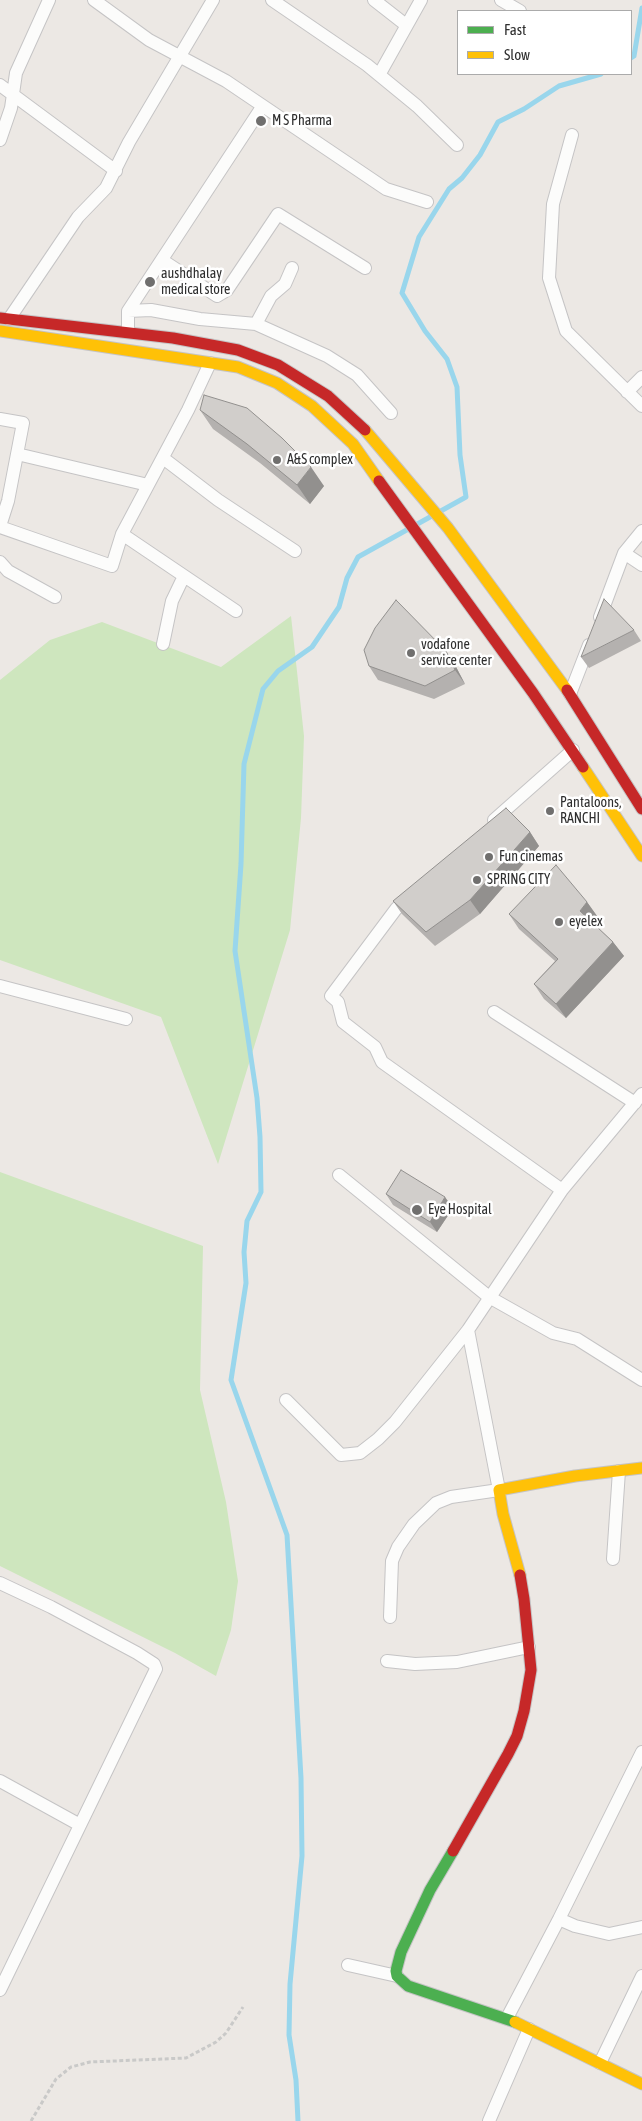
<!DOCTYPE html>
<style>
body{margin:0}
#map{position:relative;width:642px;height:2121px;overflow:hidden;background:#ece8e4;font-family:"Asap Condensed",sans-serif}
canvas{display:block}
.legend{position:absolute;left:457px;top:10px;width:175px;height:65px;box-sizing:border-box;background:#fff;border:1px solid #ababab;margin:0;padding:6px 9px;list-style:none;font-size:15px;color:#2e2e2e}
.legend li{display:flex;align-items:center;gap:10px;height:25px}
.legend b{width:25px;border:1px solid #ababab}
</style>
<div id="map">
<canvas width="642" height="2121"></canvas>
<ul class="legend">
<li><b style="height:6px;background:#4caf50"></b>Fast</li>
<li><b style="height:6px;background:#ffc107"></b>Slow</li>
</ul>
</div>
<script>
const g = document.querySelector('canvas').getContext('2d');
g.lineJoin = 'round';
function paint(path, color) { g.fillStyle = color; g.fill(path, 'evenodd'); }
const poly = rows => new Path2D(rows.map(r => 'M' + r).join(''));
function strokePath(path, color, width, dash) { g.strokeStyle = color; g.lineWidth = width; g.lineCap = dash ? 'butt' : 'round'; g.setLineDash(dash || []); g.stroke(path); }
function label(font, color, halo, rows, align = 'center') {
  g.font = font + ' "Asap Condensed",sans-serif'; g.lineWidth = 5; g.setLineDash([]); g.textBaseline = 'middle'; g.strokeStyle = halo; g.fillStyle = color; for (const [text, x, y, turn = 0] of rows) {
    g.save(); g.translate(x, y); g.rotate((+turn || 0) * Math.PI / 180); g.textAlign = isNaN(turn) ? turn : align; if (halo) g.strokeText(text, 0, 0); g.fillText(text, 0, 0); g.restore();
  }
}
const green = poly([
 [291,616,304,736,301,818,290,930,218,1164,161,1017,0,960,0,680,50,640,102,622,221,667],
 [0,1172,203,1246,200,1390,226,1502,238,1581,231,1630,216,1676,175,1653,0,1566]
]);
const stream = poly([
 [631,58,634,56,642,8],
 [298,2121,296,2080,289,2035,290,1984,302,1856,301,1778,287,1535,231,1380,246,1283,244,1252,247,1221,261,1192,260,1137,257,1098,235,951,241,864,244,764,263,689,278,671,312,647,339,607,347,578,358,557,466,497,460,455,457,387,447,359,425,331,402,293,419,237,449,189,462,178,480,155,498,122,524,109,559,86,601,74]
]);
const path = poly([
 [31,2121,56,2079,71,2067,90,2062,186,2058,216,2042,226,2033,243,2007]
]);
const street = poly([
 [94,0,149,40,226,81,386,189,427,202],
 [272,0,367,65,417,106,457,145],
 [374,0,406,25],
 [501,0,520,11],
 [379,75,421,0],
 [0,85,116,171],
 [572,135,553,204,549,278,566,331,642,406],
 [0,140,11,108,16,73,49,0],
 [162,260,217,296,227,290,278,214,365,268],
 [292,268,285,284,271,296,256,324,327,356,357,375,391,413],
 [128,311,151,310,200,319,256,324],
 [9,319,78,217,106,188,129,142,213,0],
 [128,332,128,311,262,107],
 [627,392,642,377],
 [0,419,23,423,8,501,0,526],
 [17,454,148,485],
 [163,458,218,500,295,551],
 [0,527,112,566,122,534,188,410,210,363],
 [642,531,624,553,642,565],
 [122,534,236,611],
 [0,562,8,571,55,597],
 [600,617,624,553],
 [163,644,172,601,184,576],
 [570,694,589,645],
 [494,820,573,750],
 [409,897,396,909,331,996,338,1002,343,1022,375,1047,382,1062,562,1190],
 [0,986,126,1019],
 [494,1012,635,1103],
 [339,1175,489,1297,553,1333,577,1339,642,1380],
 [286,1400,341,1455,360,1453,378,1439,395,1422,468,1330,562,1190,642,1094],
 [613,1559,619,1471],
 [0,1583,51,1607,137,1653,154,1664,156,1669,0,1990],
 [390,1617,392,1561,398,1547,414,1524,436,1503,451,1497,499,1490,468,1330],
 [387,1661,415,1664,457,1662,529,1647],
 [0,1781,80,1825],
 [559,1919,575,1926,609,1934,642,1927],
 [348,1965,397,1976],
 [507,2018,559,1919,642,1752],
 [600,2063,642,1976],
 [489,2121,529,2029]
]);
const fast = poly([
 [453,1851,430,1890,401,1952,396,1971,397,1976,408,1986,515,2022]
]);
const slow = poly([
 [0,331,238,367,277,383,312,406,353,444,379,481],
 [365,430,448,528,567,690],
 [583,767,642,856],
 [520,1575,503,1514,499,1490,575,1476,642,1468],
 [515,2022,642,2084]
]);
const jam = poly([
 [0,318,173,338,238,350,278,365,328,396,365,430],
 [379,481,533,693,583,767],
 [567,690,642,809],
 [453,1851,508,1754,517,1736,524,1711,531,1670,524,1599,520,1575]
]);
const wall = poly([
 [200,410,324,486,310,504,260,463,213,429],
 [634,630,641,641,589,668,581,657],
 [455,665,465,684,434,699,378,680,369,666],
 [530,832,539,846,480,914,435,946,402,914,393,901],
 [587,902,597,916,592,922,613,942,624,956,566,1018,544,999,534,984,555,961,519,929,509,914],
 [386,1194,453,1208,437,1232,393,1205]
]);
const shadedWall = poly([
 [311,467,324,486,310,504,297,485],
 [446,651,455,665,465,684,455,670],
 [530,832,539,846,480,914,470,900],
 [587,902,597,916,590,925,580,911],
 [613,942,624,956,566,1018,556,1004],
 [445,1197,453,1208,437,1232,430,1222]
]);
const building = poly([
 [204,395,247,408,282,438,311,467,297,485,247,444,200,410,204,395],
 [604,599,634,630,581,657,604,599],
 [396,600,446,651,455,670,425,686,369,666,364,650,375,628,396,600],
 [506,808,530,832,470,900,426,932,393,901,506,808],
 [556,865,587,902,580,911,613,942,556,1004,534,984,558,959,509,914,556,865],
 [401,1170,445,1197,430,1222,386,1194,401,1170]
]);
const markers = [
 [261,121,6,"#706f6e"],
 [150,282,6,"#706f6e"],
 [277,460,5,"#706f6e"],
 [411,653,5,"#706f6e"],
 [550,811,5,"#706f6e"],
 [489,857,5,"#706f6e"],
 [477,880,5,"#706f6e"],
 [559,922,5,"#706f6e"],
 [417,1210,6,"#706f6e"]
];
const poiNames = [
 ["M S Pharma",272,121],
 ["aushdhalay",161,274],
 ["medical store",161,290],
 ["A&S complex",287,460],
 ["vodafone",421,645],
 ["service center",421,661],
 ["Pantaloons,",560,803],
 ["RANCHI",560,819],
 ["Fun cinemas",499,857],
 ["SPRING CITY",487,880],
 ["eyelex",569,922],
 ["Eye Hospital",428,1210]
];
paint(green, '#cee6be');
strokePath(stream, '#99d6ec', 5);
strokePath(street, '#c5c4c5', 14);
strokePath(fast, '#c5c4c5', 13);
strokePath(slow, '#c5c4c5', 13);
strokePath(jam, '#c5c4c5', 13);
strokePath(path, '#c9c9c8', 3, [4, 2.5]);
strokePath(street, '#fcfcfb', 12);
strokePath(fast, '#4caf50', 11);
strokePath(slow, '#ffc107', 11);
strokePath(jam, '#c62828', 11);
paint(wall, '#b4b1af');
paint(shadedWall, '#92908e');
paint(building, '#d1cecb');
strokePath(building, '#92908e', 1);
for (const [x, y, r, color] of markers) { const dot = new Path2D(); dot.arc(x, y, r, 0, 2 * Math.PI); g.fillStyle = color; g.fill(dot); strokePath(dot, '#fff', 2); }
label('14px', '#2e2e2e', '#fff', poiNames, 'left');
</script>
